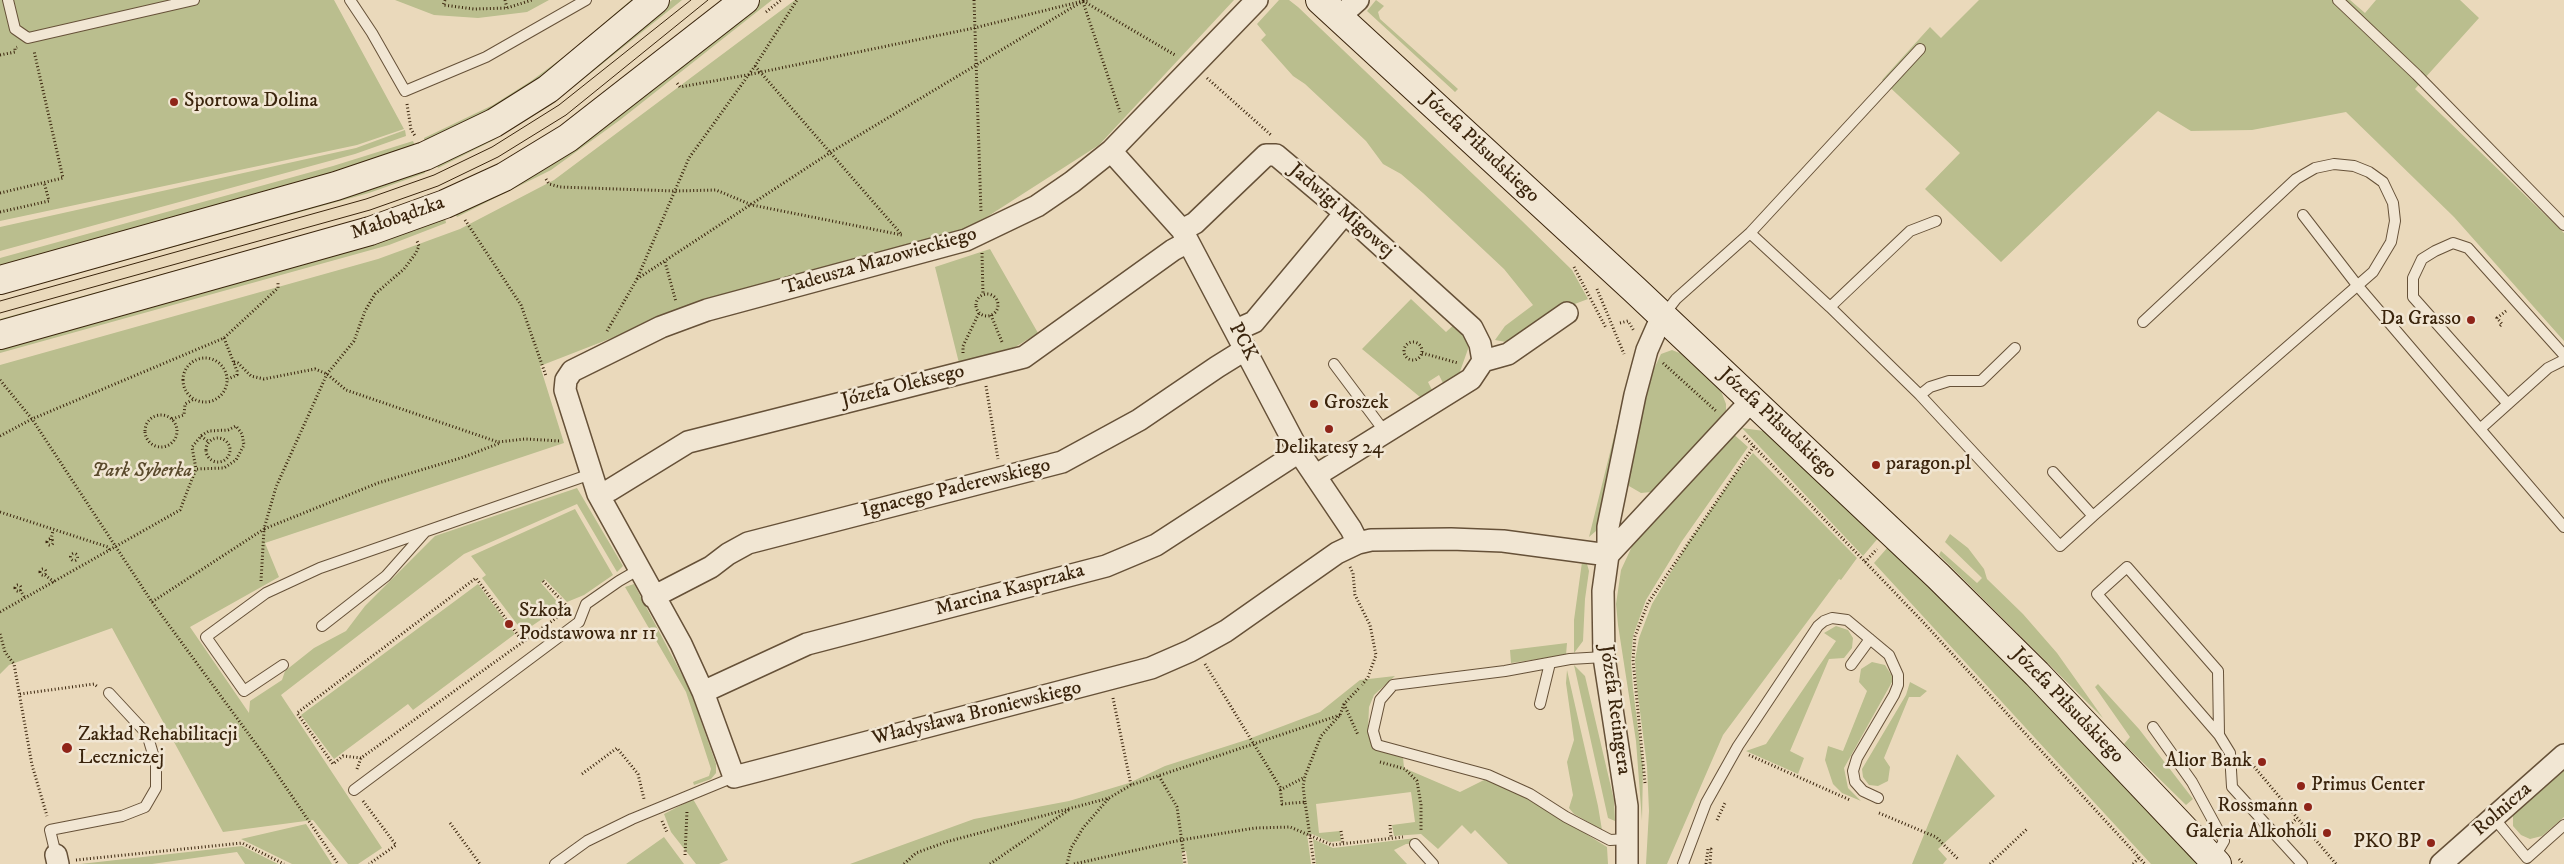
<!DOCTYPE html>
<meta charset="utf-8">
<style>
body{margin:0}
canvas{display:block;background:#ead9bb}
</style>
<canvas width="2564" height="864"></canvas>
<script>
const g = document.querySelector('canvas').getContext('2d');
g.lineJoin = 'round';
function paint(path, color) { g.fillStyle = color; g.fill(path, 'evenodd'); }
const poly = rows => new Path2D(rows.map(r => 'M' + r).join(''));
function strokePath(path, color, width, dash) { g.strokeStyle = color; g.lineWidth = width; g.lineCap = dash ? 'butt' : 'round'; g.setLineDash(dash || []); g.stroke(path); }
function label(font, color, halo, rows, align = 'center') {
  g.font = font + ' "IM FELL DW Pica",serif'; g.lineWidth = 5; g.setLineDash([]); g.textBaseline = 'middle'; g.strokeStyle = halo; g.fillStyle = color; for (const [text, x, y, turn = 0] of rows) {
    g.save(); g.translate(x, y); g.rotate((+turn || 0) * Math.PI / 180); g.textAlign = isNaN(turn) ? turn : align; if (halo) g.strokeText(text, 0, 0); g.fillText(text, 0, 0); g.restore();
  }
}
const green = poly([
 [0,0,334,0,404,129,357,145,0,221],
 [395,0,549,0,527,12,478,18,434,15],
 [631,0,640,0,527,90,425,144,424,138,493,105,531,81,569,53],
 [672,0,682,0,551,105,494,140,438,168,436,163,588,72],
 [761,0,772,0,620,120,551,170,457,217,454,211,684,63],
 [795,0,1234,0,1099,145,965,231,712,299,540,366,564,443,265,543,279,577,190,627,249,713,250,701,282,680,285,671,314,648,346,631,365,606,435,536,577,488,623,566,617,572,577,504,464,554,281,695,382,848,358,864,348,864,313,820,223,832,112,628,9,665,0,674,0,365,378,259,460,229,554,180],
 [1279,0,1289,0,1298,7,1521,220,1572,270,1588,299,1556,311,1521,335,1506,342,1495,340,1505,326,1533,305,1504,269,1423,193,1401,174,1383,164,1366,141,1305,84,1293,76,1261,40,1266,35,1257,24],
 [1376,0,1384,6,1378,12,1380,19,1458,89,1455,92,1367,11],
 [1979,0,2350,0,2365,13,2376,0,2460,0,2479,18,2415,89,2564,233,2564,341,2454,217,2346,112,2252,130,2191,131,2158,111,2001,262,1925,189,1960,153,1882,80,1930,27,1941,38],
 [405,130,406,136,355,154,0,251,0,227,356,148],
 [413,141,416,148,0,270,0,258,333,166],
 [423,168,425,173,369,193,0,295,0,292],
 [422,202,0,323,0,319],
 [445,218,446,223,389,245,0,353,0,345],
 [990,249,1038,333,1012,349,959,363,935,267],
 [1411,299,1446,332,1457,322,1469,339,1468,349,1457,380,1444,385,1439,375,1428,382,1433,392,1426,402,1362,349],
 [1672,350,1682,354,1721,391,1726,404,1726,411,1658,485,1651,492,1641,493,1629,486,1628,475,1652,373,1661,354],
 [1627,384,1627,403,1596,531,1589,537],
 [1742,428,1764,431,1879,537,1863,556],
 [1731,432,1748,447,1682,541,1646,600,1633,636,1631,661,1633,689,1643,767,1642,821,1636,741,1618,625,1616,604,1621,570,1634,542],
 [1753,453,1857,558,1841,580,1839,579,1723,735,1667,864,1646,864,1649,811,1647,766,1637,688,1635,660,1639,638,1652,604,1687,545,1734,476],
 [575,509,613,575,584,595,567,602,545,579,541,583,561,606,523,632,482,578,486,575,471,556],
 [1950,534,1968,548,1984,569,1987,579,2023,614,2057,653,2103,718,1939,555,1941,551,1977,583,1982,578,1945,542],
 [1888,547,1960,615,2202,864,2151,864,1874,563],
 [1582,562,1587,564,1589,571,1585,599,1583,641,1574,653,1574,620],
 [478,584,515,634,413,710,408,704,334,759,301,715],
 [634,584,690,690,716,764,716,773,711,779,694,785,693,782,709,776,711,769,686,692,625,587],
 [1836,626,1848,630,1853,638,1852,648,1844,658,1829,659,1790,751,1804,758,1798,774,1746,751,1766,744,1836,641,1824,633],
 [1567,643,1566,655,1511,663,1510,650],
 [1872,662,1885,665,1892,676,1892,682,1844,768,1848,788,1861,801,1842,793,1833,784,1825,760,1828,746,1843,751,1867,691,1859,682,1861,669],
 [1574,665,1585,676,1614,800,1615,821,1608,818],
 [1567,670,1598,806,1602,830,1574,814,1569,808,1573,795,1567,762,1574,740,1566,683],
 [1395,676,1374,695,1369,707,1368,730,1373,748,1403,757,1404,768,1460,792,1486,779,1530,799,1607,847,1608,864,1508,864,1475,830,1471,834,1462,825,1438,849,1421,834,1394,836,1392,825,1415,822,1411,792,1316,804,1319,833,1340,831,1341,841,1330,842,1312,834,1307,834,1311,864,1188,864,1186,851,1182,852,1183,864,850,864,974,819,1069,801,1129,783,1165,766,1246,740,1320,712,1360,680],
 [1910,682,1927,691,1920,697,1909,697,1884,758,1890,767,1888,781,1878,786,1869,785,1863,777,1862,769,1906,695],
 [2098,684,2139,729,2193,799,2186,805,2124,744,2130,737,2095,687],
 [1957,754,1995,796,1938,849,1947,859,1943,864,1912,864],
 [2564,767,2564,817,2542,836,2530,839,2521,835,2513,826,2513,814],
 [693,799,728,860,719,864,696,864,671,832,664,814],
 [306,824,332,864,292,864,241,839],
 [664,837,684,864,626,864],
 [1416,838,1421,843,1406,844,1394,850,1407,864,1316,864,1313,839,1333,848],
 [242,846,278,864,245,864,237,852,152,864,80,864]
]);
const path = poly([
 [445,0,443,5,474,9,507,8,532,0],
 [505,0,507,8],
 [974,0,981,212],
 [1083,1,1175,55],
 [1083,1,1090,0],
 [1083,2,1120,112],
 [766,12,781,0],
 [0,55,15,52,15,48,17,47],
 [755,66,902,235],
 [1207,78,1271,135],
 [407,104,411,129,415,136],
 [546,179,549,184,560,187,674,191,716,190,752,205,902,235],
 [0,193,63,178,34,51],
 [0,212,49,201,44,182],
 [465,220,521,305,546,376],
 [982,253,983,295],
 [665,262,676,302],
 [1574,267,1606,328],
 [637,279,831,152,1083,1,974,28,747,75,680,87,677,83],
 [1597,289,1624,354],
 '976 305a11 11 0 1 1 22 0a11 11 0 1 1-22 0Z',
 [991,315,1002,342],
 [1620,323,1628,321,1634,331],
 [2500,326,2502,324,2497,318,2506,311],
 [607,331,637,279,689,158,755,66,797,0],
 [224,338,237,371,237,375,228,379],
 '1404 351a9 9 0 1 1 18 0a9 9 0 1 1-18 0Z',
 [963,353,963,346,979,313],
 [1422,353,1458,363],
 '183 380a22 22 0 1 1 44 0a22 22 0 1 1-44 0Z',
 [234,362,238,363,251,376,264,379,315,369,327,374,346,390,498,442,525,439,561,441],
 [1663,363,1716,411],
 [0,380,32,419,152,602,264,755,338,864],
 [986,386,998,459],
 '145 431a16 16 0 1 1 32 0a16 16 0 1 1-32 0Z',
 [172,419,184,415,185,404,194,399],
 [0,436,32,419,224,338,278,288,278,282],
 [201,436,209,442],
 [1744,436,1923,622,2145,864],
 '206 450a12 12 0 1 1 24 0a12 12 0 1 1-24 0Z',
 [0,512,108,547,110,551],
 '47 542a3 3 0 1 1 6 0a3 3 0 1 1-6 0Z',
 [51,540,53,530],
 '70.5 557a3.5 3.5 0 1 1 7 0a3.5 3.5 0 1 1-7 0Z',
 [1865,562,1877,549],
 [1350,567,1353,573,1355,595,1370,625,1376,655,1368,677,1362,685],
 '40 572a3 3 0 1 1 6 0a3 3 0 1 1-6 0Z',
 [45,575,54,582],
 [261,581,264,529,378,483,464,457,500,443],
 [543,581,569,608],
 '15 588a3 3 0 1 1 6 0a3 3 0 1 1-6 0Z',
 [20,590,25,598],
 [152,602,264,529,276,487,327,374,354,341,365,311,375,294,404,269,416,253,419,246,417,241],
 [0,612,180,510,196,469,224,468,236,460,244,445,242,434,236,426,228,430,209,431,202,435,192,447,196,469],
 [0,634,5,652,14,664,32,765,47,816],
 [1205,664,1280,787,1282,804,1305,802,1314,864],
 [20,694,94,684,98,687],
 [1113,698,1131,785],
 [1344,704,1358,735],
 [1749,755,1850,800],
 [2245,756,2336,864],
 [361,758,343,756,333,764,297,713,476,578,523,642],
 [1380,762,1405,769,1417,781,1421,805,1421,831],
 [357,769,361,758,566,611],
 [582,774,617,748,638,774,644,799],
 [1159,776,1177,807,1185,864],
 [1645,783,1633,660,1635,636,1648,603,1754,446],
 [1280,790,1305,777],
 [363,801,396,845,369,864],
 [1305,802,1303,786,1305,776,1321,736,1340,715,1344,704,1360,687],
 [1879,813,1936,837,1959,860],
 [1717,820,1725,803],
 [662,821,667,832],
 [450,823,480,864],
 [1390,825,1391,838],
 [2287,828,2297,818],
 [1341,831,1343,844],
 [685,855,687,811],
 [2239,859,2244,864],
 [76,860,242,843,284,864],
 [904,864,916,853,946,842,1109,798,1131,785,1340,715],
 [990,864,1070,809],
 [1067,864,1071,848,1083,828,1109,798],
 [1074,864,1181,840,1255,828,1290,827,1332,845,1403,837],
 [1706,864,1708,849,1711,849,1710,864],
 [1990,864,2028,828],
 [2133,864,2139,858]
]);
const lane = poly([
 [8,0,15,29,28,38,194,0],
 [350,0,372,33,405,91,486,57,586,0],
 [2338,0,2417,75,2564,225],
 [2303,215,2357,285,2480,429],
 [1750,233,1830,307,1920,395,2060,546,2093,516],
 [1830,307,1910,231,1936,221],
 [1663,316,1676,299,1750,233,1920,49],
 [2564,360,2548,368,2480,429,2564,527],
 [1334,364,1385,432],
 [1920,395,1930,387,1949,381,1981,381,2015,348],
 [2508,404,2413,297,2413,278,2422,259,2435,251,2453,243,2468,248,2564,355],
 [2053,472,2093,516,2373,272,2391,242,2395,221,2393,203,2383,182,2369,172,2354,166,2334,164,2315,168,2296,179,2143,322],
 [322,626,386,576,425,532],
 [1604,657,1570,659,1505,671,1393,685,1380,700,1373,731,1377,745,1488,775,1530,794,1566,817,1610,840,1628,839],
 [283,665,244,691,206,637,266,593,320,568,591,474],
 [1851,665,1870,639],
 [1540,704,1550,663],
 [2153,727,2192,782,2224,841,2214,858],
 [2219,735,2218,671,2127,567,2097,594,2219,735,2230,753,2232,787,2302,864],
 [354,790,579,622,586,604,619,581,638,570],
 [2494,818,2527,858,2564,825],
 [1415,844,1433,864],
 [56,855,50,830,122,816,145,807,156,788,156,764,147,734,109,693],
 [555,864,587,841,632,819,734,777],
 [1683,864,1706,803,1738,746,1818,626,1824,621,1832,618,1847,620,1889,655,1898,675,1898,685,1894,695,1857,758,1853,771,1855,782,1863,791,1878,798]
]);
const street = poly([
 [1257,0,1111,151,1072,182,1037,206,966,240,707,310,661,327,572,371,566,380,565,390,598,494,681,644,703,692,734,777,1151,668,1190,651,1226,631,1337,553,1358,543,1371,540,1451,539,1503,541,1608,555],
 [1339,17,1358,0],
 [1111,151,1182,230,1299,452,1351,529,1358,543],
 [1182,230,1195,223,1266,155,1276,155,1345,213,1472,328,1480,344,1483,361,1471,379,1315,476],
 [1236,330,1254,322,1345,213],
 [1483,361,1508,354,1567,313],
 [598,494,610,490,688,442,1024,357,1173,250,1188,242],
 [1608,555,1752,400],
 [653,597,711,567,728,554,748,543,1062,462,1139,420,1217,367,1246,349],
 [703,692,807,644,1106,566,1156,545,1299,452],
 [56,855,58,864],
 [1627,864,1627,806,1604,657,1603,591,1608,555,1608,527,1635,395,1647,350,1662,316],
 [2441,864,2564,755]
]);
const secondary = poly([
 [1320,0,1635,290,1938,576,2037,674,2217,864],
 [0,280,336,186,425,156,494,123,548,89,655,0],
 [0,335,370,231,445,204,504,177,568,138,745,0]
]);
const tram = poly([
 [0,301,366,199,434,175,492,147,559,105,691,0],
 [0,313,370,210,438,186,498,157,566,115,708,0]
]);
const markers = [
 [174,102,5,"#8f2418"],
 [2471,320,5,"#8f2418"],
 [1314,404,5,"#8f2418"],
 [1329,429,5,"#8f2418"],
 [1876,465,5,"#8f2418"],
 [509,624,5,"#8f2418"],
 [67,748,6,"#8f2418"],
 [2262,762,5,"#8f2418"],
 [2301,786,5,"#8f2418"],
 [2308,807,5,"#8f2418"],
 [2327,833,5,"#8f2418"],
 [2431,843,5,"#8f2418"]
];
const poiNames = [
 ["Sportowa Dolina",184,102],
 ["Da Grasso",2461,320,"right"],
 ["Groszek",1324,404],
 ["Delikatesy 24",1329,449,"center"],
 ["paragon.pl",1886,465],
 ["Szkoła",519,612],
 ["Podstawowa nr 11",519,635],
 ["Zakład Rehabilitacji",78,736],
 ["Leczniczej",78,759],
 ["Alior Bank",2252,762,"right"],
 ["Primus Center",2311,786],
 ["Rossmann",2298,807,"right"],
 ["Galeria Alkoholi",2317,833,"right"],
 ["PKO BP",2421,843,"right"]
];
const streetNames = [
 ["Józefa Piłsudskiego",1480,148,43],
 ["Jadwigi Migowej",1341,211,41],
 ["Małobądzka",398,219,-19],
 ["Tadeusza Mazowieckiego",880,262,-16],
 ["PCK",1242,342,62],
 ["Józefa Oleksego",903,387,-14],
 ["Józefa Piłsudskiego",1777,424,43],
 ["Ignacego Paderewskiego",956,489,-14],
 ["Marcina Kasprzaka",1010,591,-15],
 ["Józefa Piłsudskiego",2067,706,46],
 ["Józefa Retingera",1614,710,82],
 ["Władysława Broniewskiego",977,714,-14],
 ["Rolnicza",2503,810,-41]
];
const parkNames = [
 ["Park Syberka",142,472]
];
paint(green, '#babe8e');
strokePath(lane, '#665138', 12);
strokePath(street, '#665138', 24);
strokePath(secondary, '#3a240c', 30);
strokePath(path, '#3a240c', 3, [1, 2.5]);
strokePath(lane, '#f1e6d3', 10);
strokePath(street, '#f1e6d3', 21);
strokePath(secondary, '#f1e6d3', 28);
strokePath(tram, '#3a240c', 1);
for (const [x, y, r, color] of markers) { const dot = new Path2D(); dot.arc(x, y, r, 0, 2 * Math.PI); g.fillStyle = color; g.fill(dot); strokePath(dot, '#f1e6d3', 2); }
label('20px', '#3a240c', '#f1e6d3', poiNames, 'left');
label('20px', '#3a240c', '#f1e6d3', streetNames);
label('italic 20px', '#5a4a2c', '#f1e6d3', parkNames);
</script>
